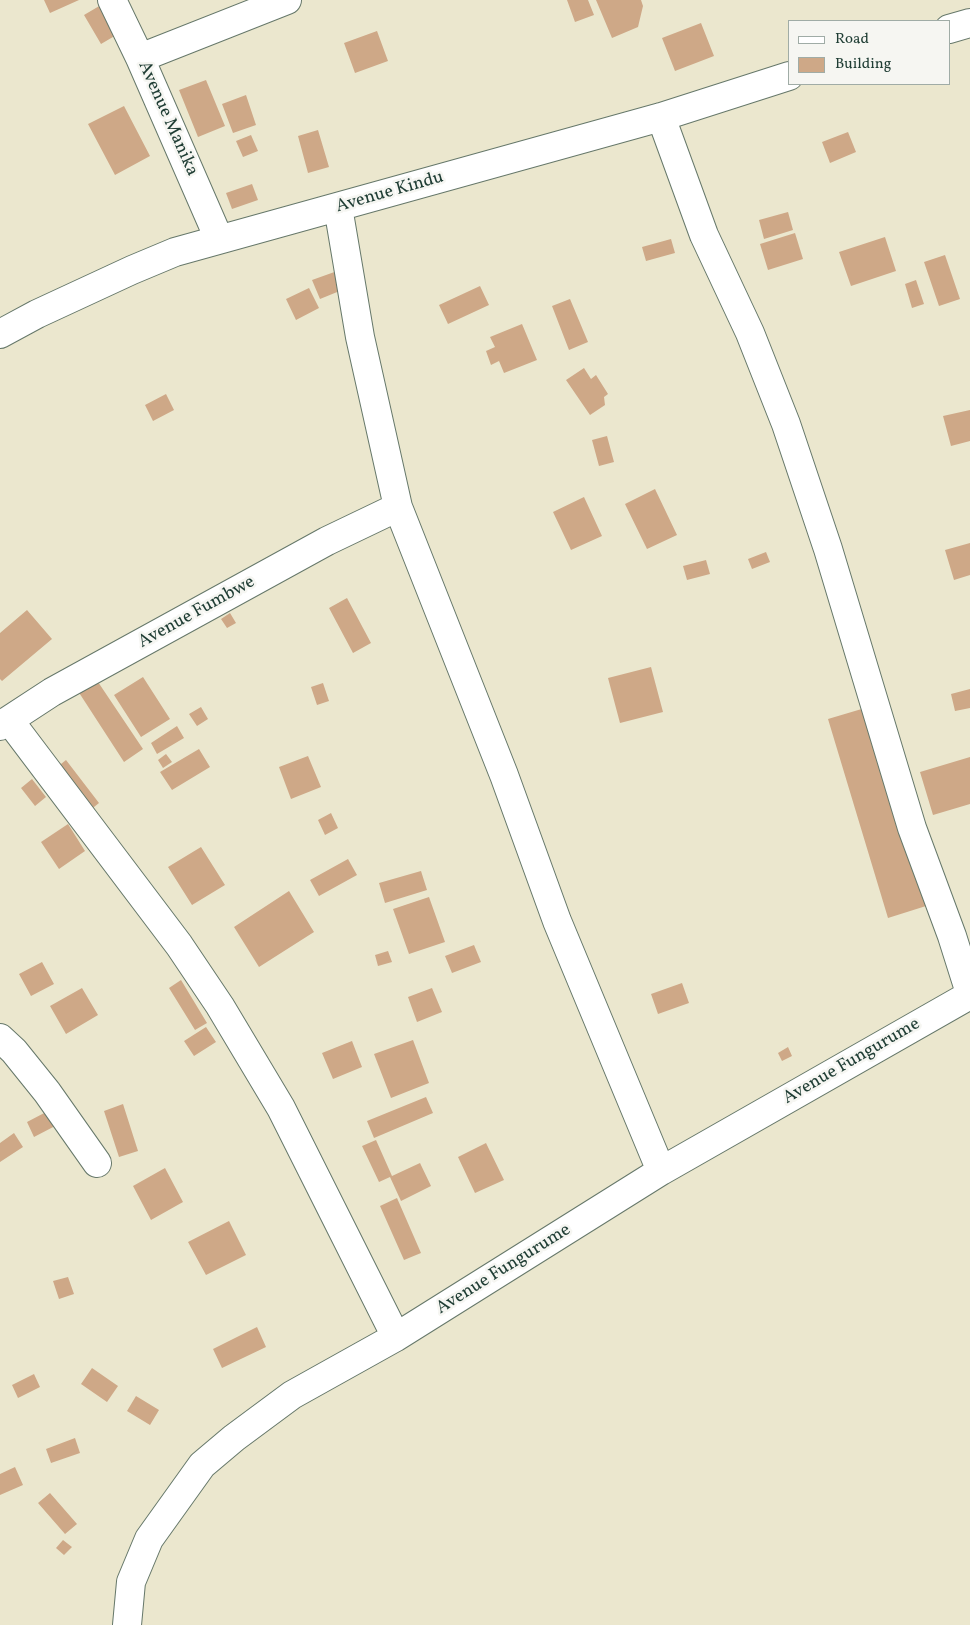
<!DOCTYPE html>
<style>
body{margin:0}
#map{position:relative;width:970px;height:1625px;overflow:hidden;background:#ebe7ce;font-family:Vollkorn,serif}
canvas{display:block}
.legend{position:absolute;left:788px;top:20px;width:162px;height:65px;box-sizing:border-box;background:#f6f6f2;border:1px solid #a0aca6;margin:0;padding:6px 9px;list-style:none;font-size:15px;color:#1f3d34}
.legend li{display:flex;align-items:center;gap:10px;height:25px}
.legend b{width:25px;border:1px solid #a0aca6}
</style>
<div id="map">
<canvas width="970" height="1625"></canvas>
<ul class="legend">
<li><b style="height:6px;background:#fff"></b>Road</li>
<li><b style="height:14px;background:#cea887"></b>Building</li>
</ul>
</div>
<script>
const g = document.querySelector('canvas').getContext('2d');
g.lineJoin = 'round';
function paint(path, color) { g.fillStyle = color; g.fill(path, 'evenodd'); }
const poly = rows => new Path2D(rows.map(r => 'M' + r).join(''));
function strokePath(path, color, width, dash) { g.strokeStyle = color; g.lineWidth = width; g.lineCap = dash ? 'butt' : 'round'; g.setLineDash(dash || []); g.stroke(path); }
function label(font, color, halo, rows, align = 'center') {
  g.font = font + ' Vollkorn,serif'; g.lineWidth = 5; g.setLineDash([]); g.textBaseline = 'middle'; g.strokeStyle = halo; g.fillStyle = color; for (const [text, x, y, turn = 0] of rows) {
    g.save(); g.translate(x, y); g.rotate((+turn || 0) * Math.PI / 180); g.textAlign = isNaN(turn) ? turn : align; if (halo) g.strokeText(text, 0, 0); g.fillText(text, 0, 0); g.restore();
  }
}
const building = poly([
 [44,0,79,0,50,13],
 [567,0,588,0,594,15,575,22],
 [596,0,641,0,643,6,638,27,612,38],
 [101,5,118,34,101,44,84,15],
 [701,23,714,56,675,71,662,38],
 [377,31,388,61,355,73,344,43],
 [206,80,225,126,198,137,179,90],
 [246,95,256,125,233,133,222,104],
 [124,106,150,156,115,175,88,124],
 [318,130,329,167,308,173,298,136],
 [848,132,856,152,830,163,822,142],
 [251,135,258,151,243,157,236,141],
 [252,184,258,200,232,209,226,193],
 [788,212,793,230,764,239,759,220],
 [795,233,803,259,768,270,760,244],
 [885,237,896,271,851,286,839,252],
 [671,239,675,253,646,261,642,247],
 [945,255,960,299,939,306,924,262],
 [340,270,347,288,320,299,312,280],
 [916,280,924,304,912,308,905,284],
 [480,286,489,305,448,324,439,305],
 [309,288,319,308,296,320,286,299],
 [570,299,588,342,569,350,552,306],
 [522,324,537,360,504,373,499,361,491,365,486,351,495,347,490,337],
 [584,368,591,379,596,375,608,394,604,397,605,405,590,415,566,380],
 [166,394,174,410,153,421,145,405],
 [970,410,970,441,951,446,943,416],
 [607,436,614,462,599,466,592,440],
 [655,489,677,535,647,549,625,504],
 [584,497,602,536,571,550,553,512],
 [970,543,970,575,954,580,945,550],
 [766,552,770,562,752,569,748,559],
 [706,560,710,574,687,580,683,566],
 [347,598,371,643,353,653,329,608],
 [27,610,52,639,2,681,0,679,0,633],
 [230,613,236,623,227,628,221,619],
 [651,667,663,712,620,723,608,678],
 [94,676,143,749,124,762,76,688],
 [143,677,170,719,141,737,114,695],
 [323,683,329,701,317,705,311,687],
 [970,689,970,708,955,711,951,694],
 [201,707,208,719,197,726,189,714],
 [865,708,926,906,888,918,828,719],
 [177,726,184,738,157,754,151,743],
 [199,749,210,767,172,790,160,772],
 [166,754,172,762,163,768,158,760],
 [308,756,321,787,291,799,279,767],
 [970,757,970,804,933,815,920,772],
 [66,760,99,803,89,811,56,768],
 [32,779,46,797,35,806,21,788],
 [331,813,338,828,325,835,318,820],
 [68,824,85,851,59,869,41,842],
 [201,847,225,885,192,905,168,867],
 [348,859,357,875,319,896,310,880],
 [421,871,427,890,385,903,379,883],
 [289,891,314,932,259,967,234,927],
 [429,897,445,942,409,954,393,909],
 [474,945,481,962,452,973,445,956],
 [388,951,392,962,378,966,375,955],
 [42,962,54,984,31,996,19,974],
 [181,980,207,1023,195,1030,169,988],
 [682,983,689,1003,658,1014,651,994],
 [82,988,98,1015,66,1034,50,1006],
 [432,988,442,1012,417,1022,408,997],
 [206,1027,216,1042,194,1056,184,1041],
 [413,1040,429,1083,391,1098,374,1054],
 [352,1041,362,1067,333,1079,322,1053],
 [788,1047,792,1056,782,1061,778,1053],
 [426,1097,433,1113,374,1138,367,1121],
 [123,1104,138,1151,119,1157,104,1111],
 [50,1110,57,1125,34,1137,27,1122],
 [14,1133,23,1147,0,1162,0,1143],
 [376,1140,392,1176,420,1163,431,1186,401,1201,390,1177,379,1182,362,1146],
 [486,1143,504,1180,475,1193,458,1157],
 [165,1168,183,1202,151,1220,133,1186],
 [397,1198,421,1253,404,1260,380,1206],
 [229,1221,246,1255,206,1275,188,1242],
 [68,1277,74,1294,59,1299,53,1281],
 [257,1327,266,1347,222,1368,213,1349],
 [92,1368,118,1386,107,1402,81,1384],
 [34,1374,40,1387,18,1398,12,1385],
 [136,1396,159,1410,150,1425,127,1411],
 [75,1438,80,1453,51,1463,46,1449],
 [15,1467,23,1485,0,1495,0,1474],
 [50,1493,77,1524,65,1534,38,1503],
 [63,1540,72,1547,64,1555,56,1548]
]);
const minor = poly([
 [112,0,140,58,219,239],
 [949,29,970,23],
 [140,58,287,0],
 [661,117,704,235,750,333,786,424,828,549,912,828,952,936,970,993],
 [338,207,360,337,398,507,504,775,557,921,661,1171],
 [0,334,37,314,132,270,175,252,661,117,789,76],
 [9,720,179,945,220,1006,281,1108,396,1337],
 [0,726,52,692,327,541,398,507],
 [0,1038,14,1051,47,1092,97,1163],
 [127,1625,131,1582,149,1539,202,1465,234,1438,292,1395,396,1337,661,1171,970,995]
]);
const streetNames = [
 ["Avenue Manika",167,119,66],
 ["Avenue Kindu",390,193,-16],
 ["Avenue Fumbwe",197,613,-29],
 ["Avenue Fungurume",852,1062,-30],
 ["Avenue Fungurume",504,1270,-32]
];
paint(building, '#cea887');
strokePath(minor, '#66786a', 30);
strokePath(minor, '#fff', 28);
label('18px', '#1f3d34', '#f6f6f2', streetNames);
</script>
